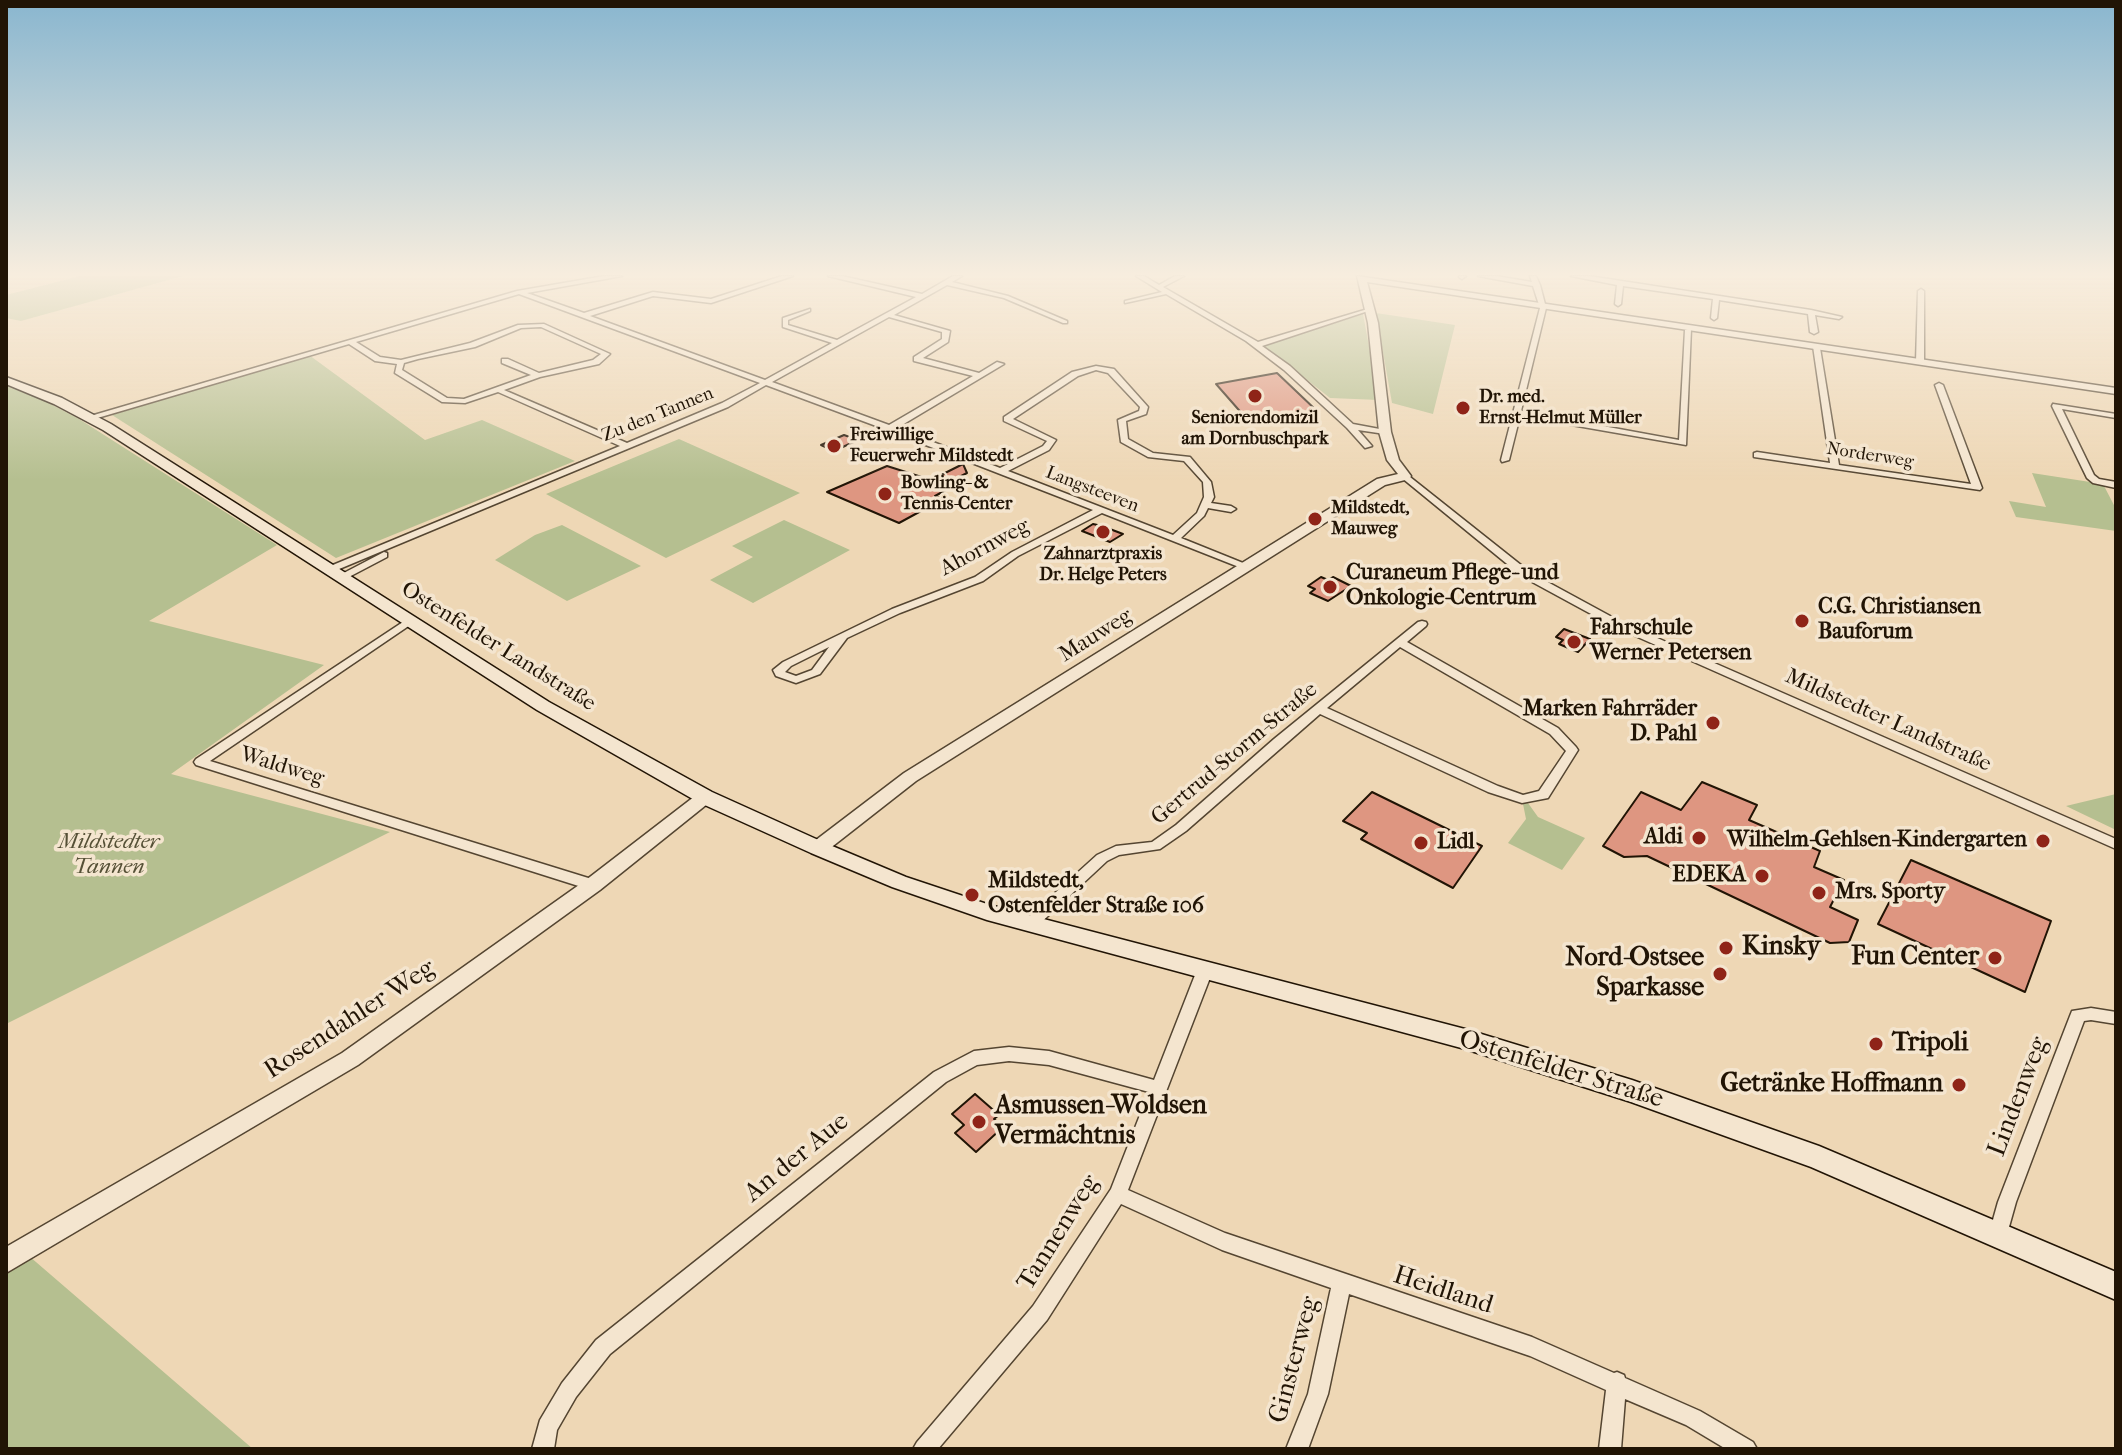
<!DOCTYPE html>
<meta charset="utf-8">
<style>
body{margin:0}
#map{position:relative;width:2122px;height:1455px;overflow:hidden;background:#eed7b5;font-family:"IM FELL French Canon",serif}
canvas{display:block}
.frame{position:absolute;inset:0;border:8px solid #211405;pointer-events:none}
</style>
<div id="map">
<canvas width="2122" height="1455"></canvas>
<div class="frame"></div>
</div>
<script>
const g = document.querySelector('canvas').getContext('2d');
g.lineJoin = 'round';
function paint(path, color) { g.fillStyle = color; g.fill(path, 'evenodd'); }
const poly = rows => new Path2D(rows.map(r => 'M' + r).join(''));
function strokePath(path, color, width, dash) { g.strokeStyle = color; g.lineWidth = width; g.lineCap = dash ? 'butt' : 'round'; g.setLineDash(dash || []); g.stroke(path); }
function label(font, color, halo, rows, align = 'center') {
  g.font = font + ' "IM FELL French Canon",serif'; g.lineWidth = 7; g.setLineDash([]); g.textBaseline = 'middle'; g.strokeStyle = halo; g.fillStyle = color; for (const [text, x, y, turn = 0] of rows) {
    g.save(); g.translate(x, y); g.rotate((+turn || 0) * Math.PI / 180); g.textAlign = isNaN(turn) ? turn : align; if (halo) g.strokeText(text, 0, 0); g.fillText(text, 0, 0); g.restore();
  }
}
const green = poly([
 [80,276,183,276,21,321,6,318,6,295],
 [1376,313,1455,325,1433,414,1392,403],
 [1363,314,1379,400,1330,398,1264,346],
 [309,355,425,440,482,420,575,461,336,558,112,415],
 [6,386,45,401,79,419,277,545,149,621,324,665,171,774,390,832,6,1024],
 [679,439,800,493,666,558,546,494],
 [2032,473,2103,484,2116,509,2116,531,2016,517,2009,501,2046,507],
 [784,520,850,550,753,603,710,580,753,557,732,546],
 [562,525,641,566,567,601,495,560,535,535],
 [2116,794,2116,830,2066,806],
 [1528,803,1538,817,1585,838,1562,870,1508,843,1526,819,1523,804],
 [29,1256,253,1449,6,1449,6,1270]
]);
const building = poly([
 [1277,373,1317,411,1245,417,1216,384,1277,373],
 [844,435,858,440,834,451,821,445,844,435],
 [963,464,967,473,940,487,946,490,935,496,943,499,899,523,827,492,887,466,931,480,963,464],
 [1093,524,1102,526,1123,534,1110,542,1082,531,1093,524],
 [1321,577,1328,580,1333,577,1351,586,1328,601,1310,593,1315,589,1308,586,1321,577],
 [1564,629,1590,639,1578,652,1559,644,1563,640,1556,637,1564,629],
 [1702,782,1757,805,1749,820,1820,851,1814,867,1844,880,1830,907,1858,920,1849,942,1830,943,1647,856,1624,857,1603,846,1641,792,1681,810,1702,782],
 [1372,792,1482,846,1453,888,1361,839,1367,833,1343,821,1372,792],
 [1911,860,2051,921,2025,992,1878,924,1911,860],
 [975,1094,999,1115,994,1119,1003,1127,976,1152,955,1133,964,1125,952,1114,975,1094]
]);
const minor = poly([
 [604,276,622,276,527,293,584,313,653,292,711,299,782,276,793,276,711,303,653,296,590,316,765,380,832,343,783,327,783,318,810,309,810,311,788,320,788,325,837,340,916,297,828,276,842,276,922,294,953,276,962,276,952,282,1008,296,1067,321,1067,323,1063,323,1004,298,947,285,894,315,950,331,948,342,923,358,979,373,997,362,1004,364,897,428,1000,468,1043,446,1047,441,1004,421,1004,417,1072,372,1096,366,1114,369,1148,407,1146,414,1126,421,1128,439,1153,453,1190,457,1211,482,1214,497,1211,503,1231,506,1236,509,1231,512,1208,508,1204,516,1181,538,1253,567,1248,570,1244,569,1102,513,1018,556,983,581,900,613,847,638,820,674,796,683,776,676,773,670,783,662,892,609,975,577,1012,552,1093,510,887,430,766,385,728,407,332,572,327,569,328,567,620,446,498,392,465,403,442,402,395,373,397,364,375,361,349,344,94,419,87,417,517,291,604,276],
 [519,294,760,383,722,403,627,443,504,390,540,377,599,364,610,354,544,324,518,325,470,343,401,360,380,357,356,342,519,294],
 [889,317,942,332,942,339,914,357,914,361,973,376,889,425,772,382,889,317],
 [541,327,601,354,593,360,539,373,508,359,502,359,502,363,531,375,464,399,447,398,402,370,404,363,418,359,475,347,521,328,541,327],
 [1096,370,1108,373,1140,407,1139,411,1118,420,1121,442,1148,457,1184,461,1203,482,1204,497,1197,513,1173,535,1008,471,1049,450,1056,440,1013,419,1078,376,1096,370],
 [829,647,812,670,796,676,785,672,791,666,829,647],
 [1136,276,1144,276,1159,285,1175,276,1184,276,1163,287,1258,342,1371,308,1371,310,1262,346,1290,366,1353,424,1385,430,1389,432,1385,434,1358,430,1372,446,1365,448,1347,428,1284,370,1246,341,1166,294,1125,303,1125,301,1162,292,1136,276],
 [1466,276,1462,279,1459,277,1459,276,1466,276],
 [1478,276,1496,276,1532,282,1530,276,1536,276,1540,285,1546,308,1521,411,1679,440,1685,330,1691,329,1686,445,1520,416,1509,460,1502,462,1501,460,1540,308,1533,286,1478,276],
 [1571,276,1589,276,1811,310,1842,317,1839,319,1815,315,1818,332,1814,334,1810,332,1808,314,1719,300,1717,318,1714,320,1711,318,1713,299,1623,286,1621,304,1618,306,1615,304,1617,285,1571,276],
 [1921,289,1924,291,1924,362,1920,364,1916,362,1918,291,1921,289],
 [1813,346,1820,348,1839,465,1971,484,1935,385,1939,383,1943,385,1982,488,1980,490,1754,457,1754,453,1757,452,1830,463,1813,346],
 [2053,404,2116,414,2116,418,2062,409,2094,475,2099,479,2116,482,2116,488,2093,483,2087,478,2052,406,2053,404],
 [1405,473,1531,573,1623,623,2116,839,2116,849,1615,627,1523,577,1402,478,1402,474,1405,473],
 [384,552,387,553,387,557,347,578,339,578,338,576,384,552],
 [409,618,414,621,413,623,210,761,598,881,600,885,598,889,588,889,196,765,194,762,196,759,409,618],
 [1422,621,1426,622,1427,624,1426,626,1407,642,1558,728,1576,747,1578,750,1548,798,1522,803,1488,792,1320,714,1186,831,1160,849,1119,855,1107,861,1034,929,1029,930,1024,929,1022,925,1024,921,1097,855,1116,846,1152,842,1176,825,1274,739,1418,622,1422,621],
 [1400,647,1550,734,1566,751,1539,791,1523,795,1498,786,1327,708,1400,647],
 [1205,964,1210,966,1213,970,1128,1190,1225,1233,1532,1337,1614,1373,1617,1372,1624,1375,1625,1378,1700,1411,1753,1442,1757,1449,1726,1449,1686,1425,1625,1399,1621,1449,1599,1449,1606,1390,1530,1356,1349,1294,1328,1394,1308,1449,1286,1449,1308,1394,1331,1288,1222,1250,1121,1204,1047,1320,938,1449,913,1449,917,1442,1033,1306,1111,1189,1149,1092,1049,1065,1009,1061,977,1065,946,1082,610,1354,576,1397,557,1430,554,1449,532,1449,540,1420,562,1383,596,1340,934,1072,974,1051,1009,1047,1049,1051,1154,1080,1197,970,1200,966,1205,964],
 [2091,1008,2116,1012,2116,1024,2091,1020,2084,1021,2016,1202,2007,1234,2004,1240,1998,1243,1992,1240,1989,1234,1998,1202,2070,1016,2072,1011,2091,1008]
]);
const tertiary = poly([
 [1357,276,2116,388,2116,394,1367,282,1378,323,1391,432,1399,460,1411,476,1409,479,1385,485,916,781,824,853,812,853,809,848,812,843,904,773,1377,479,1398,474,1387,460,1379,432,1368,323,1357,276],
 [705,791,711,793,714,797,711,801,600,890,358,1065,6,1273,6,1247,342,1053,586,880,699,793,705,791]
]);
const secondary = poly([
 [6,377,62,398,111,424,549,702,712,792,825,843,906,877,990,905,1465,1029,1632,1080,1819,1146,2116,1272,2116,1300,1811,1167,1631,1102,1465,1049,987,920,892,887,811,853,698,802,537,710,103,430,54,404,6,384,6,377]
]);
const markers = [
 [1255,396,8,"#8f2418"],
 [1463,408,8,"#8f2418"],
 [834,446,8,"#8f2418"],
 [885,494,8,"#8f2418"],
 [1315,519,8,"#8f2418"],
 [1103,532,8,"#8f2418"],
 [1330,587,8,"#8f2418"],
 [1802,621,8,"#8f2418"],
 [1574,642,8,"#8f2418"],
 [1713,723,8,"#8f2418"],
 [1699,838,8,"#8f2418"],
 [2043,841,8,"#8f2418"],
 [1421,843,8,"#8f2418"],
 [1762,876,8,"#8f2418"],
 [1819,893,8,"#8f2418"],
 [972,895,8,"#8f2418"],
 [1726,948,8,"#8f2418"],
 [1995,958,8,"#8f2418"],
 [1720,974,8,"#8f2418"],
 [1876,1044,8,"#8f2418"],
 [1959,1085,8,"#8f2418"],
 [979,1122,8,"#8f2418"]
];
const farPoinames = [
 ["Dr. med.",1479,398],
 ["Ernst-Helmut Müller",1479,419],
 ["Seniorendomizil",1255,419,"center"],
 ["am Dornbuschpark",1255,440,"center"],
 ["Freiwillige",850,436],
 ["Feuerwehr Mildstedt",850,457],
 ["Bowling- &",901,484],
 ["Tennis-Center",901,505],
 ["Mildstedt,",1331,509],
 ["Mauweg",1331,530],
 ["Zahnarztpraxis",1103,555,"center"],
 ["Dr. Helge Peters",1103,576,"center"]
];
const farStreetnames = [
 ["Zu den Tannen",658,415,-22],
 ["Norderweg",1870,456,9],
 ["Langsteeven",1092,490,21]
];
const streetNames = [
 ["Ahornweg",985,548,-28],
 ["Mauweg",1096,636,-32],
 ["Ostenfelder Landstraße",498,647,32],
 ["Mildstedter Landstraße",1888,721,24],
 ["Gertrud-Storm-Straße",1235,754,-40],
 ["Waldweg",282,767,17]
];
const poiNames = [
 ["Curaneum Pflege- und",1346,574],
 ["Onkologie-Centrum",1346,599],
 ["C.G. Christiansen",1818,608],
 ["Bauforum",1818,633],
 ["Fahrschule",1590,629],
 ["Werner Petersen",1590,654],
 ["Marken Fahrräder",1697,710,"right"],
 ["D. Pahl",1697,735,"right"],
 ["Aldi",1683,838,"right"],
 ["Wilhelm-Gehlsen-Kindergarten",2027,841,"right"],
 ["Lidl",1437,843],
 ["EDEKA",1746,876,"right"],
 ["Mildstedt,",988,882],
 ["Ostenfelder Straße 106",988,907],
 ["Mrs. Sporty",1835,893]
];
const parkNames = [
 ["Mildstedter",109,843],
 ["Tannen",109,868]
];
const nearPoinames = [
 ["Kinsky",1742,948],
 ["Fun Center",1979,958,"right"],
 ["Nord-Ostsee",1704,959,"right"],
 ["Sparkasse",1704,989,"right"],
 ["Tripoli",1892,1044],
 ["Getränke Hoffmann",1943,1085,"right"],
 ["Asmussen-Woldsen",995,1107],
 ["Vermächtnis",995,1137]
];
const nearStreetnames = [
 ["Rosendahler Weg",350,1020,-33],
 ["Ostenfelder Straße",1561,1070,17],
 ["Lindenweg",2019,1097,-69],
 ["An der Aue",797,1158,-39],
 ["Tannenweg",1059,1233,-58],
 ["Heidland",1443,1291,18],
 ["Ginsterweg",1295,1360,-75]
];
paint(green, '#b5bf90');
paint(building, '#de9681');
strokePath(building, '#211405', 2);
strokePath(minor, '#544531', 3);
strokePath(tertiary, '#544531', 3);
strokePath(secondary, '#211405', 3);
paint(minor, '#f4e5cf');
paint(tertiary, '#f4e5cf');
paint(secondary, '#f4e5cf');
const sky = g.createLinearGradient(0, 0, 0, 480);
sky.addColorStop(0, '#89b6cf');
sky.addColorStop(0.57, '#f7edde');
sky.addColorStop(1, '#f7edde00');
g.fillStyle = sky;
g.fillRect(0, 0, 2122, 480);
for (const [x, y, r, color] of markers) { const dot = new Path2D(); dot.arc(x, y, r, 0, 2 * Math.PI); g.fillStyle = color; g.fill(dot); strokePath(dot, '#f4e5cf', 3); }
label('bold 18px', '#211405', '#f4e5cf', farPoinames, 'left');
label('18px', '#211405', '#f4e5cf', farStreetnames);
label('22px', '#211405', '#f4e5cf', streetNames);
label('bold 22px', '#211405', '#f4e5cf', poiNames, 'left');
label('italic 22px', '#555036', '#f4e5cf', parkNames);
label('bold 26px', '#211405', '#f4e5cf', nearPoinames, 'left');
label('26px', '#211405', '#f4e5cf', nearStreetnames);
</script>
